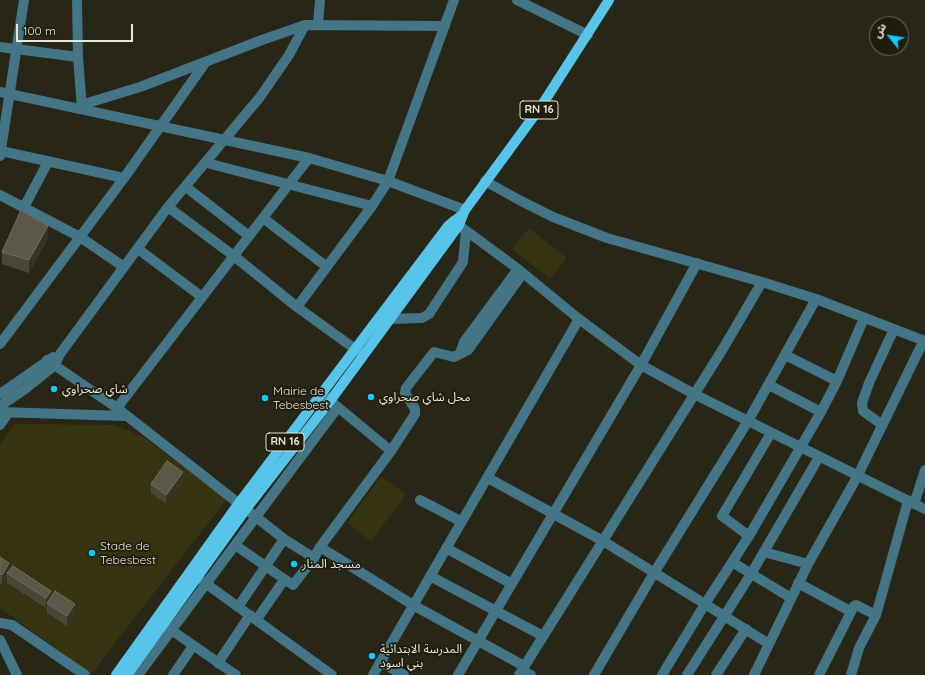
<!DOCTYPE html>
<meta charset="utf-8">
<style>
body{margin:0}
#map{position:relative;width:925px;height:675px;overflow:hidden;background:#282617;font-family:Quicksand,"Noto Sans Arabic",sans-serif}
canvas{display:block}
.north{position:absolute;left:869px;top:16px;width:40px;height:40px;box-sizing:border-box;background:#1e1c0d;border:1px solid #6e6d60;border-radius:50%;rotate:300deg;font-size:11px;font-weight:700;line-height:16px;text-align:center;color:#e7e6dc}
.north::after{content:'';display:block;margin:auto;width:14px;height:18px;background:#0dcafa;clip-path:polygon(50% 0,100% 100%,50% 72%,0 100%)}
.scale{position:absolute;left:16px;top:24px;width:117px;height:18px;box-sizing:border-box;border:2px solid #e7e6dc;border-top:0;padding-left:5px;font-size:12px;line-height:14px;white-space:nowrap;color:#e7e6dc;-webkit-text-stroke:3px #1e1c0d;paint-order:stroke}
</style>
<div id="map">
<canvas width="925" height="675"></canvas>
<div class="north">ش</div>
<div class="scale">100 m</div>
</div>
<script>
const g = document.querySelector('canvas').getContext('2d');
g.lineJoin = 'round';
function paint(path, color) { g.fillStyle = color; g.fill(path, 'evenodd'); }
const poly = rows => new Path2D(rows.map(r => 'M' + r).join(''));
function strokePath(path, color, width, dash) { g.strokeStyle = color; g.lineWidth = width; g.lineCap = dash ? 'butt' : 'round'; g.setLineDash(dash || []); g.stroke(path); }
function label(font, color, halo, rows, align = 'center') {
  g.font = font + ' Quicksand,"Noto Sans Arabic",sans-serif'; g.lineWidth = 3.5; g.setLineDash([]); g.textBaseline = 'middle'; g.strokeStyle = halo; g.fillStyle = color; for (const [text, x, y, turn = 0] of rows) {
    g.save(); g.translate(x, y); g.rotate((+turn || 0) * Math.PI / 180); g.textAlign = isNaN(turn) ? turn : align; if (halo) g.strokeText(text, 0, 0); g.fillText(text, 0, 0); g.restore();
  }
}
const green = poly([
 [529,228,567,258,550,279,512,249],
 [14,424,115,425,143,437,227,499,91,674,0,608,0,444],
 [381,476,406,494,371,541,347,523]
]);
const minor = poly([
 [77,0,78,57,82,109],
 [517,0,588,35],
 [318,24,320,0],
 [0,47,78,57],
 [0,92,309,158,388,181,465,210],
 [81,105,140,87,262,40,305,25,445,26],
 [1,151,124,178],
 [0,156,24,0],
 [207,163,372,206],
 [485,181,521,201,553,217,607,238,762,282,816,299,925,341],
 [186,187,249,236],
 [0,195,80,237,124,267],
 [24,207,48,162],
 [168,207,234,256,297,307,362,354],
 [263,218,327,267],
 [453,221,518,269,579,319,641,365,694,394,925,509],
 [138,249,202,297],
 [297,307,372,206,388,181,454,0],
 [389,319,422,318,429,314,463,262,466,231],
 [0,344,124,178,205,63],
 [460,353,464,342,518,269],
 [785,355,837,381],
 [47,360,117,408,284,539,314,558,320,547,413,605,524,666],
 [769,385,821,412],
 [0,394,53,357],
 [322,394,391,451],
 [0,406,25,389,55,365,60,354,168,207,260,97,289,55,305,25],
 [117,408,309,158],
 [0,412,124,416],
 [881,424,863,411,862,403,869,383,894,329],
 [0,425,8,413],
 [488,478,603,541,705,604,662,675],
 [420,500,462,522],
 [914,504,925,470],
 [749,536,722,516,771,433],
 [235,545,293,585,314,558],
 [320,547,391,451,415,414,415,409,405,393,406,388,434,352,454,357,468,350,523,273],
 [446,548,512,584],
 [764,552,808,564],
 [732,562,791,598],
 [430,576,543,636],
 [201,580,332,675],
 [798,583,850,611],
 [238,607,284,539],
 [257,619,284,580],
 [0,623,12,625,85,675],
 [167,627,236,675],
 [0,640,17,675],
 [769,644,705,604,749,536,821,412,837,381,864,318],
 [380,662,404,675],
 [218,663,250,615],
 [522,670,531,675],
 [138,675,338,407],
 [173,675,193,646],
 [373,675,579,319],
 [458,675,641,365,697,263],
 [519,675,724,347,762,282],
 [594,675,654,573,748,421,816,299],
 [687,675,751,574,819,457],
 [716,675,746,629],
 [754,675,808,564,857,477,924,340],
 [819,675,854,606,856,605,876,615],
 [851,675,859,648,876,615,908,501]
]);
const major = poly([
 [116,675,239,503,448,226,462,215],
 [127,675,246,509,330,401,459,225,465,210,542,105,609,0]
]);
const wall = poly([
 [48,238,29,273,2,264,2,252],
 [183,481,166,504,151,493,151,484],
 [0,557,9,570,51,597,75,614,67,626,47,613,47,606,46,608,7,583,7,575,2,584,0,583]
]);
const shadedWall = poly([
 [48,226,48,238,29,273,29,260],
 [183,472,183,481,166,504,166,495],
 [9,563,9,572,7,573,7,575,2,584,2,575],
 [51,591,51,600,47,603,47,606,46,608,46,598],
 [75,604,75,614,67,626,67,616]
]);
const building = poly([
 [21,210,48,226,29,260,2,252,21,210],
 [167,461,183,472,166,495,151,484,167,461],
 [0,557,9,563,2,575,0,574,0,557],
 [13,566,51,591,46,598,7,573,13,566],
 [55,591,75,604,67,616,47,603,55,591]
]);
const markers = [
 [54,389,4,"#0dcafa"],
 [371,397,4,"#0dcafa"],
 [265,398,4,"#0dcafa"],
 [92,553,4,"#0dcafa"],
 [294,564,4,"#0dcafa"],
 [372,656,4,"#0dcafa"]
];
const shields = [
 [539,110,38],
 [285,442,38]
];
const shieldNames = [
 ["RN 16",539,110],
 ["RN 16",285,442]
];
const poiNames = [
 ["شاي صحراوي",62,389],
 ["Mairie de",273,391],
 ["Tebesbest",273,405],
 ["محل شاي صحراوي",379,397],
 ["Stade de",100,546],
 ["Tebesbest",100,560],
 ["مسجد المنار",302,564],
 ["المدرسة الابتدائية",380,649],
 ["بني اسود",380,663]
];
paint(green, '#363311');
strokePath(minor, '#447586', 10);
strokePath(major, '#57c5e9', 10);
paint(wall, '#494837');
paint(shadedWall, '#353323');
paint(building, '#5a5949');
strokePath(building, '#706f60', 1);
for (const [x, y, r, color] of markers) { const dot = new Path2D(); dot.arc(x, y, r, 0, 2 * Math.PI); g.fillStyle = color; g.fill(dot); strokePath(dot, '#1e1c0d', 1.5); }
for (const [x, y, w] of shields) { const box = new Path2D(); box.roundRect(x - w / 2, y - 9, w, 18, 3); g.fillStyle = '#1e1c0d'; g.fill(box); strokePath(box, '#e7e6dc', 1); }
label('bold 11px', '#e7e6dc', null, shieldNames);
label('12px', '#e7e6dc', '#1e1c0d', poiNames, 'left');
</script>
